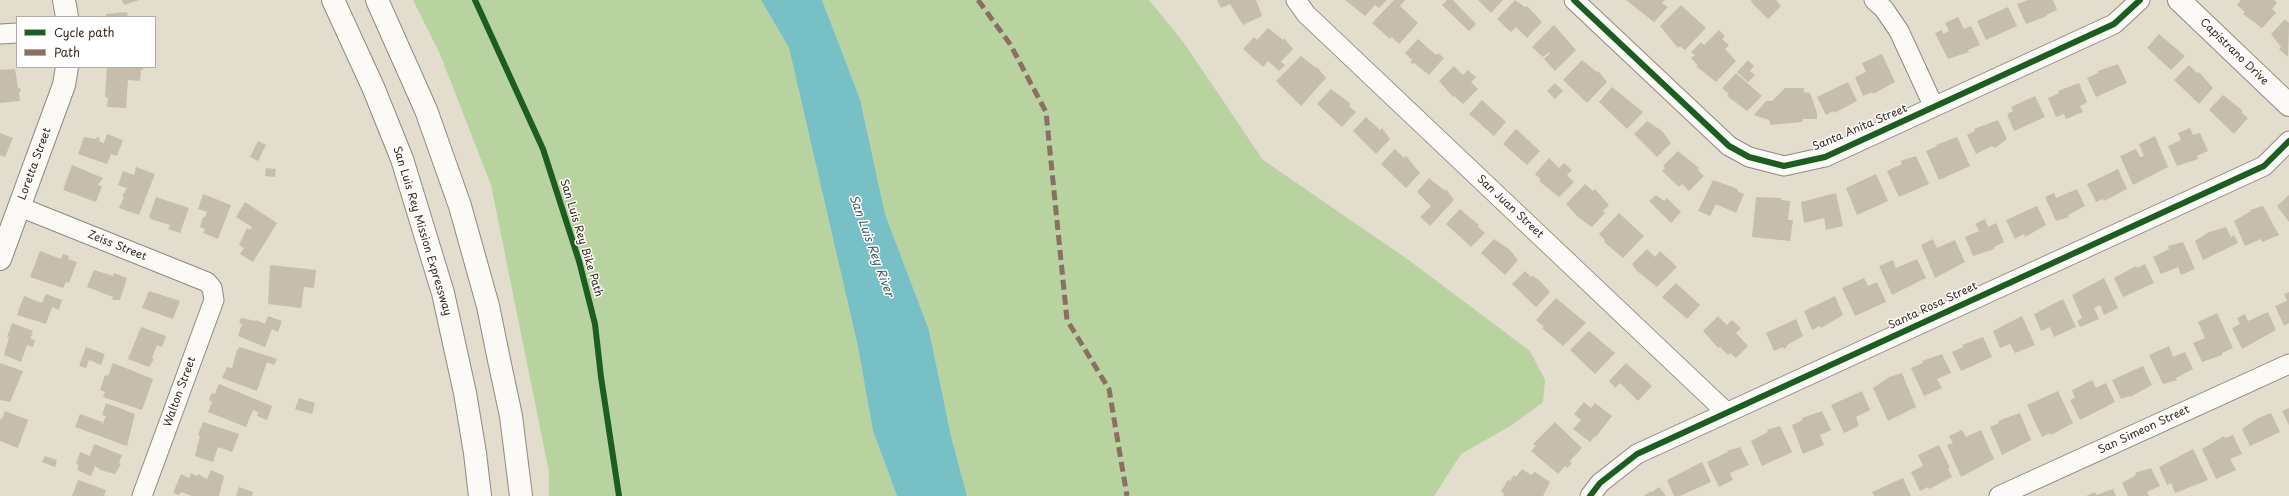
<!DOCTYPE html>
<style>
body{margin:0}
#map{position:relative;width:2289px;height:496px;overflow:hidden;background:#e2ddcc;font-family:"Playpen Sans",sans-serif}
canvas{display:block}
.legend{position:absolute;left:16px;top:16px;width:140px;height:52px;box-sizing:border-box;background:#fff;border:1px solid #b1aaa5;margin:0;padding:5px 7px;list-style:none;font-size:12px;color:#3b2a1e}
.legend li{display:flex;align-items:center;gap:8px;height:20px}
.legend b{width:20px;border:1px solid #b1aaa5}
</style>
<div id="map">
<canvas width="2289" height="496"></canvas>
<ul class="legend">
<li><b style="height:5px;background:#1b5e20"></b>Cycle path</li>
<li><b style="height:5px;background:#8d6e63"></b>Path</li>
</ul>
</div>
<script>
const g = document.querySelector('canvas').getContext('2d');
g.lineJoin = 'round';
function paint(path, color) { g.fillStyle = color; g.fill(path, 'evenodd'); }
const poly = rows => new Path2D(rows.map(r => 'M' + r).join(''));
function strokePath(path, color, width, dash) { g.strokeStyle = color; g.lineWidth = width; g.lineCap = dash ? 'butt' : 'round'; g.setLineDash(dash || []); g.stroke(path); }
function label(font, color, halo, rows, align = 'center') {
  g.font = font + ' "Playpen Sans",sans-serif'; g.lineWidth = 3; g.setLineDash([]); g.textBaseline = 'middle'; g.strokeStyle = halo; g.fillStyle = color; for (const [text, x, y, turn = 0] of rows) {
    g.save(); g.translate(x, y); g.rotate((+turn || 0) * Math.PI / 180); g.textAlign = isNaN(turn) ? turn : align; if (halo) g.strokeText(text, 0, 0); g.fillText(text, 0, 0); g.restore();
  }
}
const green = poly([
 [413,0,761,0,789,48,858,347,873,431,897,496,549,496,549,472,491,185,440,54],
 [822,0,1149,0,1184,43,1263,160,1410,261,1530,351,1545,380,1543,402,1512,425,1461,454,1434,496,967,496,951,436,929,330,885,214,860,99]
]);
const water = poly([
 [761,0,822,0,860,99,885,214,929,330,951,436,967,496,897,496,873,431,858,347,789,48]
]);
const building = poly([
 [122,0,139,0,124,5],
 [1217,0,1256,0,1262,16,1243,25,1230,4,1221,8],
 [1345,0,1387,0,1379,8,1375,5,1365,16],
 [1394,0,1405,0,1400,6,1418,23,1399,44,1392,37,1390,39,1372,23],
 [1447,0,1453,0,1476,24,1469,31,1442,5],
 [1478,0,1503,0,1491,13],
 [1515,0,1525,7,1527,6,1542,22,1527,38,1516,27,1511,32,1497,19],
 [1626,0,1665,0,1662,3,1668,7,1654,22],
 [1751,0,1776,0,1781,6,1768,19,1752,3],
 [2028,0,2053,0,2057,10,2046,15,2047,16,2026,24,2017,4],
 [2241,0,2274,0,2277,3,2272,9,2276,13,2262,28,2243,14,2245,12,2237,5],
 [1681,5,1706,28,1685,50,1680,46,1678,48,1660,26],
 [2008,7,2017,26,1986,40,1977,21],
 [127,12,128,17,106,17,106,14],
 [1958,17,1964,29,1971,26,1980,45,1968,50,1969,52,1948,59,1935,33,1942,30,1943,34,1949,31,1945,23],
 [2285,19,2289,23,2288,57,2279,49,2281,47,2271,34],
 [1554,25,1576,50,1555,71,1544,59,1550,53,1549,52,1543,57,1532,47],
 [1268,28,1283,40,1284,38,1293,49,1281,62,1285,65,1279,71,1268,61,1263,67,1243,49,1254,37,1257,40],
 [1719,30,1725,36,1722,39,1729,45,1725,49,1736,61,1716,82,1696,66,1698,65,1691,58,1695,55,1691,52,1701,42,1704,45],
 [2159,34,2185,56,2171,70,2147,48],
 [1418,39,1436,55,1438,53,1444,58,1429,75,1414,63,1413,64,1410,62,1412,60,1405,53],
 [1882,54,1895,82,1873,94,1872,92,1863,96,1855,77,1866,72,1862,63],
 [1301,56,1316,68,1317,67,1326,78,1301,106,1276,81],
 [1582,60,1597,72,1598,71,1607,82,1587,103,1563,80],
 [1748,60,1754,66,1750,71,1755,75,1748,82,1737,72],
 [2118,64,2127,83,2096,97,2087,78,2098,73,2098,71],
 [2189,65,2197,73,2199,72,2213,88,2199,104,2174,80],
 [1454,66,1463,75,1468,70,1476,77,1471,82,1478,89,1463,104,1454,96,1453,97,1439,81],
 [107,67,143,67,143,70,141,70,140,81,128,80,126,108,107,107,108,98,105,97],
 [15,69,18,88,20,88,21,91,19,92,20,101,0,103,0,70],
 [1736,73,1762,96,1747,111,1727,96,1729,94,1722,88],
 [1848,82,1857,101,1834,113,1833,111,1826,115,1817,97],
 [1555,83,1563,91,1555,99,1547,91],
 [2079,83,2087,102,2080,106,2083,112,2066,119,2064,114,2056,117,2048,98,2059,93,2058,91],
 [1612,87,1643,112,1627,129,1599,102],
 [1785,88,1804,88,1804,92,1810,93,1817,113,1817,119,1803,119,1802,122,1771,125,1769,120,1754,115,1766,101,1772,101],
 [1331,89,1351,104,1349,106,1356,112,1342,127,1317,104],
 [2223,95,2243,111,2241,112,2248,118,2234,134,2209,110],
 [2035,96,2045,117,2014,131,2007,114,2013,111,2011,107],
 [1482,100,1506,122,1494,136,1469,114],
 [1366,117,1380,130,1382,128,1390,139,1376,154,1353,131],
 [1998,120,2007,139,1995,148,1992,146,1976,154,1967,135,1975,131,1974,129],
 [1647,121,1662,131,1671,143,1657,157,1634,134],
 [2190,128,2193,135,2200,133,2208,151,2197,156,2198,159,2177,166,2168,146,2181,140,2178,133],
 [1516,129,1540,151,1527,165,1503,144],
 [0,133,13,138,5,157,0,155],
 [107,134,123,140,117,156,111,154,107,164,78,154,84,137,96,139,97,137,100,138,99,141,104,143],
 [2155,136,2168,167,2133,185,2120,156,2136,149,2140,157,2144,156,2139,144],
 [1957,137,1970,166,1939,180,1926,151,1937,146,1936,145],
 [258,141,266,145,258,161,250,157],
 [1395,149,1404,158,1406,156,1420,173,1406,188,1381,164],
 [1678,151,1699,168,1698,170,1704,176,1689,191,1682,184,1679,187,1662,171,1665,168,1663,166],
 [1916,156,1929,184,1899,197,1887,171,1902,164,1900,161],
 [1549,158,1559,168,1564,163,1572,170,1567,175,1574,182,1559,197,1539,181,1541,180,1535,174],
 [72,165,103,178,98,185,102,186,96,202,63,190],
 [136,167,155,174,139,215,119,208,124,197,122,196,127,188,118,185,123,171,134,175],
 [266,168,276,169,275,177,265,176],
 [2118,169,2127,189,2104,201,2103,199,2096,202,2087,184],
 [1876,174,1888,201,1857,215,1846,188],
 [1429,178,1445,191,1446,189,1454,200,1430,226,1420,217,1431,206,1417,192],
 [1713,180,1738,189,1737,191,1744,194,1736,213,1716,204,1710,216,1698,211],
 [1585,184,1593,191,1595,189,1609,205,1603,211,1605,213,1592,227,1578,217,1566,204],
 [2077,189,2085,206,2068,215,2069,217,2056,221,2045,197,2054,193,2056,198],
 [1836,193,1843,226,1826,230,1824,218,1804,223,1801,202],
 [203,194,231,205,218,239,203,233,205,229,200,227,203,217,205,217,207,212,198,209],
 [1656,195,1664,201,1667,198,1681,212,1671,223,1649,201],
 [2289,195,2289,222,2277,206],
 [156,197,189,208,180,233,168,229,170,225,151,219,149,217],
 [1756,197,1781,198,1781,200,1790,201,1788,220,1793,220,1790,241,1752,237],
 [245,202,277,223,253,262,240,254,244,248,239,245,247,228,250,230,252,227,236,217],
 [2037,206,2046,225,2025,237,2024,234,2015,239,2006,220],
 [2263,206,2279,235,2262,242,2261,239,2245,246,2234,221,2251,211,2250,210],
 [1460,209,1479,225,1478,227,1485,233,1471,247,1446,224],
 [1619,213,1644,236,1623,258,1604,242,1605,240,1599,234],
 [1985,219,1988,227,1996,223,2004,242,1994,247,1994,249,1973,256,1965,237,1979,231,1975,224],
 [2226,227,2231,237,2234,235,2238,243,2203,260,2195,241,2209,232],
 [1494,239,1510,250,1518,260,1505,275,1481,253],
 [1933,239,1937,248,1955,240,1965,262,1935,278,1921,245],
 [2183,242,2195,269,2181,275,2178,267,2161,274,2153,257,2169,249,2168,246],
 [1647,249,1655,257,1660,251,1677,267,1657,287,1637,271,1632,264],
 [40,251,61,259,63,254,69,256,68,259,77,262,69,283,66,282,63,288,30,277],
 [1917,259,1926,278,1892,295,1879,266,1893,260,1896,268],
 [2145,264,2154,283,2123,297,2114,278,2136,266,2137,268],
 [270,265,316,270,314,288,304,287,301,308,268,304],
 [94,270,113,276,114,273,127,278,120,300,112,300,113,297,87,287],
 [1525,271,1531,277,1533,276,1540,281,1550,292,1536,307,1512,284],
 [1864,278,1868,286,1877,282,1886,302,1855,316,1842,288],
 [2104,278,2118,308,2104,315,2100,305,2094,308,2099,319,2080,327,2077,321,2082,318,2072,295],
 [1676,283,1700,305,1687,319,1662,297],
 [149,291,180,301,173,319,142,308],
 [2289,292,2289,323,2284,326,2275,306,2287,301,2284,294],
 [46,294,62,300,59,310,52,307,46,324,17,315,24,296,42,303],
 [1835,296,1843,315,1821,328,1820,326,1812,330,1804,311],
 [1556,298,1586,323,1563,346,1542,328,1544,327,1536,320],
 [2063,299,2076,327,2054,337,2050,327,2041,331,2034,314],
 [2268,312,2276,330,2242,349,2232,328,2240,324,2237,318,2245,314,2248,321],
 [2217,313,2233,348,2222,353,2222,355,2202,362,2193,343,2205,338,2198,322],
 [268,316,282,321,278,332,272,329,265,347,238,336,242,324,239,323,241,318,256,321,256,320,265,324],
 [1718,316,1727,325,1732,320,1741,328,1736,333,1748,346,1736,358,1730,353,1728,355,1720,347,1718,348,1703,331],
 [2022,316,2035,345,2015,353,2010,344,2000,348,1993,331],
 [1796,319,1803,336,1787,345,1787,347,1784,349,1783,347,1774,351,1766,333],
 [12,323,33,331,31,334,33,334,30,338,35,340,33,347,27,345,21,362,4,355,9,337,7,337],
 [141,327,166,336,162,347,157,345,152,358,154,359,149,367,128,359],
 [1589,331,1615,353,1595,374,1570,350],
 [1983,337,1992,357,1961,371,1952,352,1963,347,1962,345],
 [2169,346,2173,357,2185,352,2193,369,2176,378,2177,380,2163,384,2149,355],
 [86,347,105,354,101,365,89,360,86,368,79,366],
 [240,347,277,359,274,365,267,362,257,391,222,378,227,367,232,368,237,350],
 [1942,354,1951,373,1937,379,1942,388,1924,396,1911,368,1923,363,1922,361],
 [0,363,23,371,10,402,0,400],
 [113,363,153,379,142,410,103,397,105,392,100,390,105,375,108,376],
 [1626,363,1652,386,1638,401,1620,383,1615,388,1609,381],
 [2143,366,2152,385,2130,397,2129,396,2121,399,2112,380],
 [1902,373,1916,407,1888,421,1873,388,1889,377],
 [2092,380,2096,388,2106,383,2115,402,2080,420,2070,400,2075,398,2072,390],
 [219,384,272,406,267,420,257,416,258,412,253,410,246,427,208,412,212,402,209,400,212,393,215,394],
 [1862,391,1870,410,1856,417,1859,426,1844,433,1831,405],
 [2058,391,2073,423,2051,435,2050,433,2042,437,2027,405],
 [299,398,315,403,312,414,295,409],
 [1584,402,1591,408,1595,403,1612,416,1596,437,1595,436,1590,442,1573,429,1581,420,1574,414],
 [106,403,135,414,127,446,75,427,80,414,102,422,102,425,106,416,102,415],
 [2289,408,2289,425,2282,411],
 [5,411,28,420,18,448,0,441,0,419,2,419],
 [1822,411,1831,430,1820,435,1824,445,1803,454,1792,425,1803,420,1802,418],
 [2020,413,2031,440,2002,455,1990,427,1999,423,1998,421],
 [2271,413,2280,432,2250,446,2242,429,2258,418],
 [203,422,239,434,232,452,218,447,213,462,195,456,200,436,198,435],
 [1555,422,1582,448,1570,461,1572,463,1567,468,1565,466,1558,474,1531,451,1536,446,1533,444],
 [1780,426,1792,452,1762,466,1751,441,1768,432,1767,430],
 [1962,430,1966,437,1981,430,1994,459,1961,477,1947,445,1953,443,1949,436],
 [2233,435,2242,454,2230,459,2236,470,2216,479,2202,449,2224,436,2225,438],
 [94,444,122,455,119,463,121,464,115,474,100,470,100,469,95,466,91,476,77,470,79,465,76,464,80,452,90,456],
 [1939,445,1950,468,1948,469,1952,477,1929,489,1928,487,1920,491,1911,472,1923,466,1918,455],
 [1740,447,1749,465,1730,473,1733,480,1719,487,1707,462,1728,452,1727,451],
 [2193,449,2208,480,2175,493,2171,483,2167,485,2159,467],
 [45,456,57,460,55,467,42,462],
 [1702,462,1711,482,1680,496,1674,496,1667,480],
 [2151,468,2160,486,2147,492,2149,496,2128,496,2122,483,2136,475,2135,473],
 [1522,469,1531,475,1535,472,1550,482,1543,496,1503,496,1504,494,1501,491,1508,480,1510,481,1514,475,1516,477],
 [211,470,224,476,219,496,192,496,181,492,179,495,173,493,181,474,189,478,191,473,197,476,198,474,207,479],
 [1903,478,1911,496,1874,496,1872,492],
 [78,480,106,490,104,496,72,496],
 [239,487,253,492,252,496,236,496],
 [1659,487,1666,496,1644,496,1651,491,1652,492],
 [2113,489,2116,496,2086,496,2095,492,2096,495]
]);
const minor = poly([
 [1296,0,1306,14,1726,412],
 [1574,0,1729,146,1749,157,1784,166,1825,157,2114,24,2140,0],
 [1874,0,1884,9,1899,31,1934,107],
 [0,34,17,33],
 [20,207,207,282,212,288,214,300,142,496],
 [1590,496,1600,483,1637,454,2264,166,2289,141],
 [1999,496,2289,364]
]);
const tertiary = poly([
 [64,0,67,17],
 [2179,0,2289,105],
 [0,259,64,85,67,67]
]);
const trunk = poly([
 [333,0,373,87,402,159,443,293,465,393,475,453,480,496],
 [377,0,426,110,460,206,488,306,499,360,511,416,521,496]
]);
const quiet = poly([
 [978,0,1010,44,1046,112,1067,320,1109,389,1127,496]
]);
const cycleway = poly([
 [475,0,543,149,579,261,595,324,601,377,619,496],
 [1574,0,1729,146,1749,157,1784,166,1825,157,2114,24,2140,0],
 [1590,496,1600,483,1637,454,2264,166,2289,141]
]);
const streetNames = [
 ["Capistrano Drive",2234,52,44],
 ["Santa Anita Street",1860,128,-23],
 ["Loretta Street",35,164,-70],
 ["San Juan Street",1510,207,43],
 ["San Luis Rey Mission Expressway",422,231,73],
 ["San Luis Rey Bike Path",581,238,73],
 ["Zeiss Street",117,246,22],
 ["Santa Rosa Street",1933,306,-25],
 ["Walton Street",180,392,-70],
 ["San Simeon Street",2144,430,-25]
];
const waterNames = [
 ["San Luis Rey River",871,246,70]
];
paint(green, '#b8d3a0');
paint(water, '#76c0c6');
paint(building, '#c7bdad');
strokePath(minor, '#8f8a80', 21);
strokePath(tertiary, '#8f8a80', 24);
strokePath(trunk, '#8f8a80', 24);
strokePath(minor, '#fbfaf7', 19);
strokePath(tertiary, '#fbfaf7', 22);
strokePath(trunk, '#fbfaf7', 22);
strokePath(quiet, '#8d6e63', 5, [10, 5]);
strokePath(cycleway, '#1b5e20', 6);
label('11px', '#3b2a1e', '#fff', streetNames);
label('italic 12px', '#406160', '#fff', waterNames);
</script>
